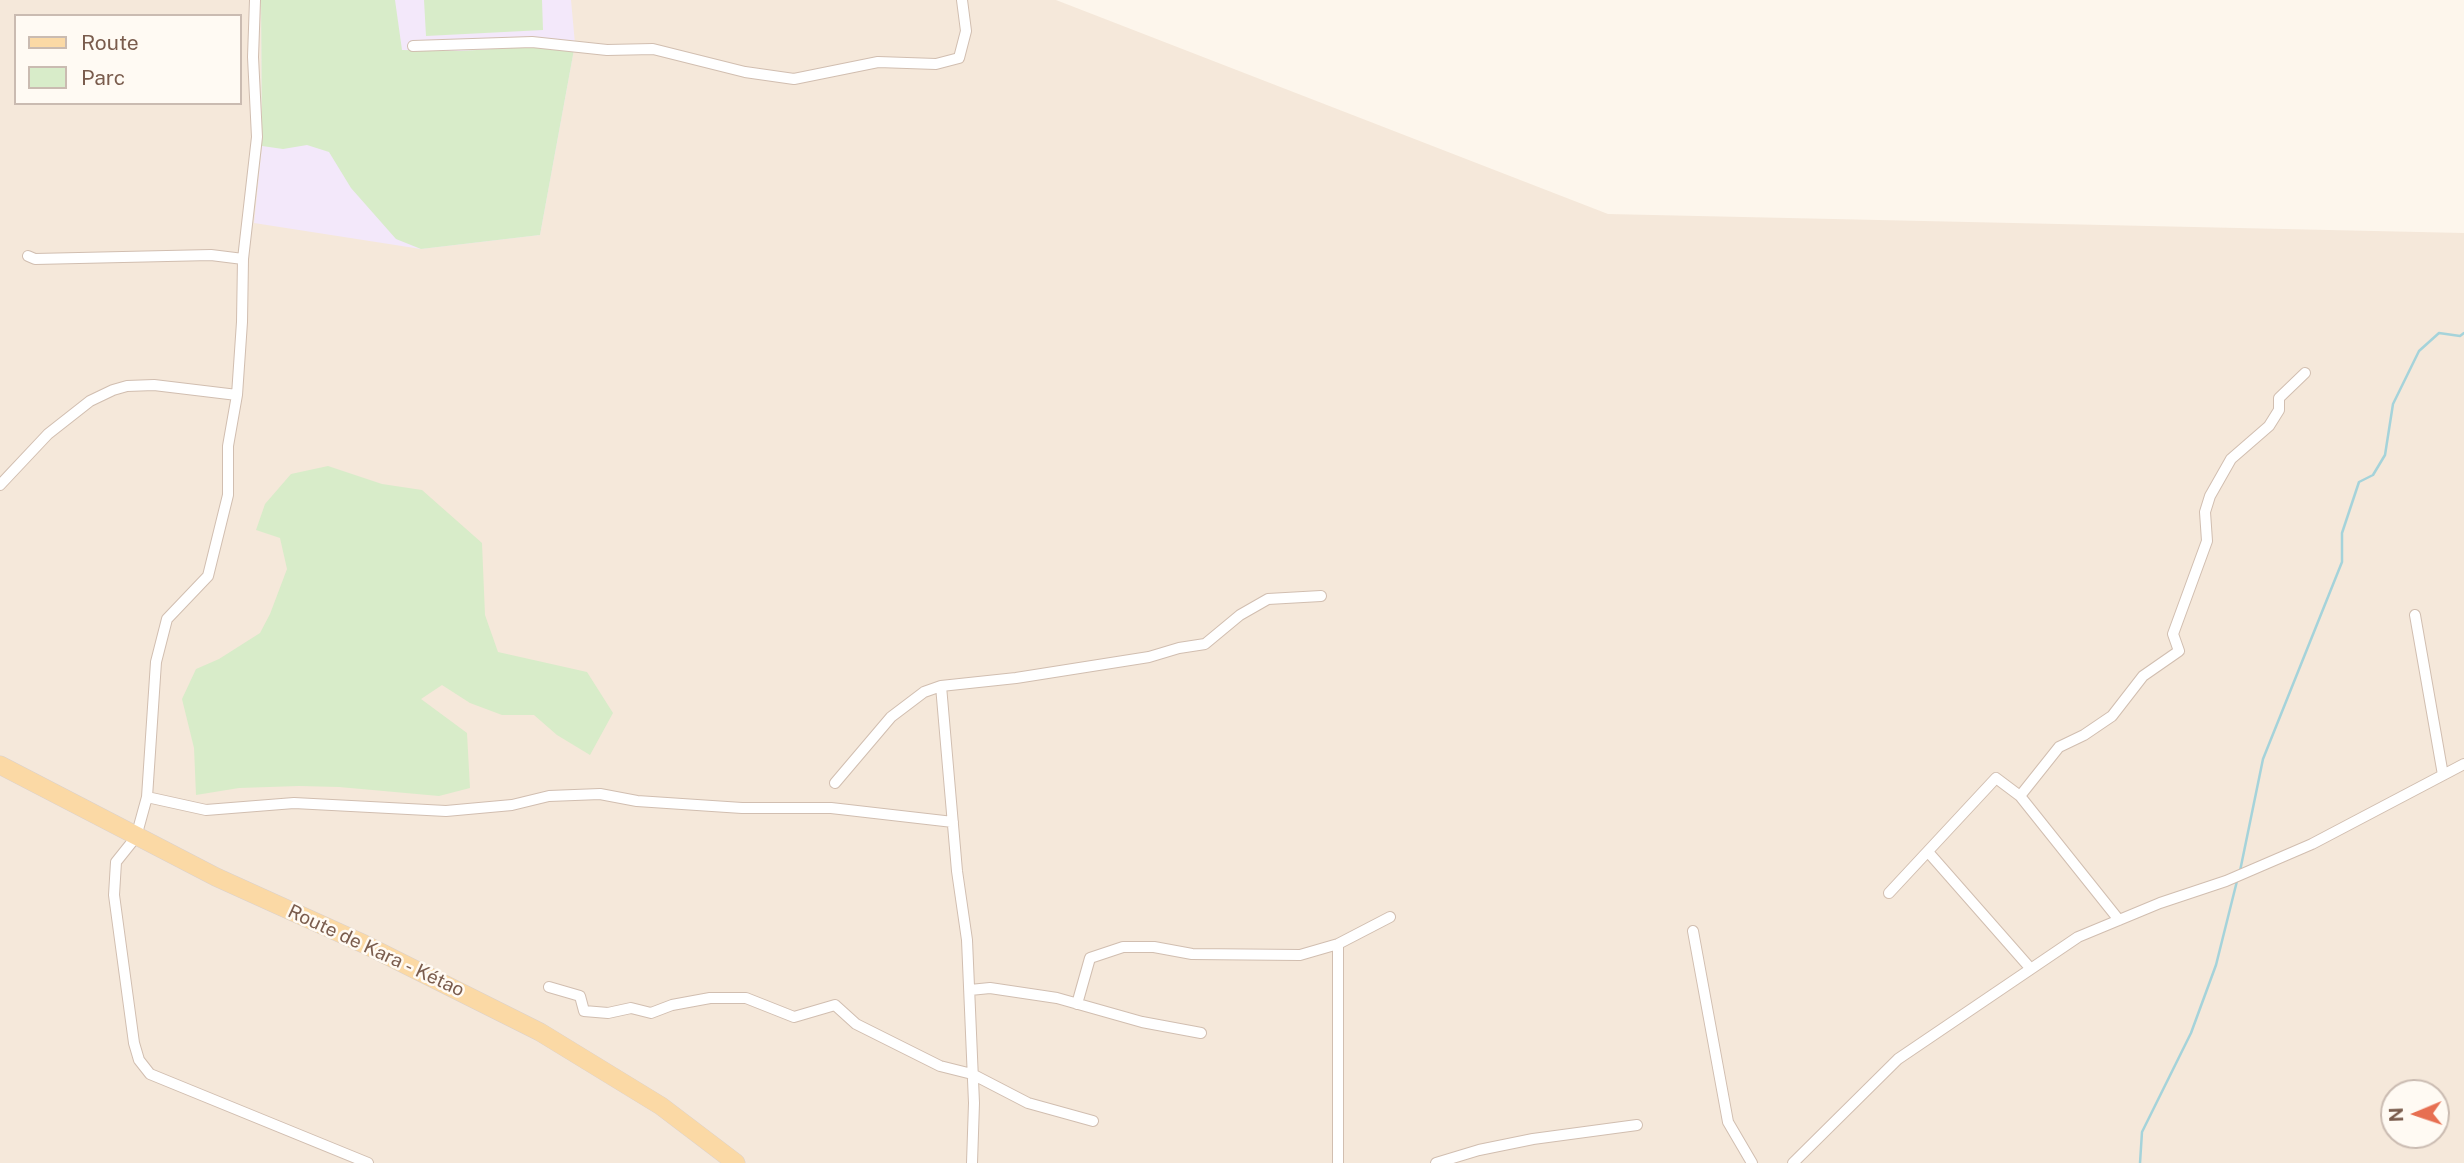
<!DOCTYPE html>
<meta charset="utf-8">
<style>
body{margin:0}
#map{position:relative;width:2464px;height:1163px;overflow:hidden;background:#fdf6ec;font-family:"Public Sans",sans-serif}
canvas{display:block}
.legend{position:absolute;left:14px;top:14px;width:228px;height:91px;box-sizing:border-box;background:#fffaf3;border:2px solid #cabbb1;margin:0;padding:9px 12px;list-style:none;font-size:21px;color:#7a5c4d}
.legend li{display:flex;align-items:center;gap:14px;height:35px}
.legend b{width:35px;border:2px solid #cabbb1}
.north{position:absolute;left:2380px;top:1079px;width:70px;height:70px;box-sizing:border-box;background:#fffaf3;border:2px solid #cabbb1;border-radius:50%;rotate:268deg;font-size:19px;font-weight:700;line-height:28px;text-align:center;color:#7a5c4d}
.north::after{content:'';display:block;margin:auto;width:24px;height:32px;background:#e76f51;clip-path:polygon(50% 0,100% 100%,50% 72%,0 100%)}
</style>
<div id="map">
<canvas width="2464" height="1163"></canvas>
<ul class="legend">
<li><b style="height:9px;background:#fbd9a5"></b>Route</li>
<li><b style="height:19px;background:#d8ecc9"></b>Parc</li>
</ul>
<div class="north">N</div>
</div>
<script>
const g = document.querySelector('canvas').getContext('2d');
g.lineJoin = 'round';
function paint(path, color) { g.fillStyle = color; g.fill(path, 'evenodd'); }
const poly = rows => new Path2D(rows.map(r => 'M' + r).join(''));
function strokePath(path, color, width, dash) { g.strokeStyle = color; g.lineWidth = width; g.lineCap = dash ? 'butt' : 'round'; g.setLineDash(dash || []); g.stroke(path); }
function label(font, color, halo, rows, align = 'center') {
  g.font = font + ' "Public Sans",sans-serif'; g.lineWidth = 5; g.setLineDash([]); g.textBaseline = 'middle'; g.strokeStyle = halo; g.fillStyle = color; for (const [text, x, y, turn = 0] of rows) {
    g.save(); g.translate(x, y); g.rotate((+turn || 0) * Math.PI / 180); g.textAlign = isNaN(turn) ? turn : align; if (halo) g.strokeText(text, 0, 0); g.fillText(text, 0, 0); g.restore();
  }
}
const residential = poly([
 [0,0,1056,0,1608,214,2464,233,2464,1163,0,1163],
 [16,16,240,16,240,103,16,103],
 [2394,1093,2436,1093,2436,1135,2394,1135]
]);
const education = poly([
 [261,0,571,0,575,44,540,235,421,249,254,223,262,146]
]);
const green = poly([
 [261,0,395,0,402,50,460,51,575,44,540,235,421,249,396,239,351,188,329,152,307,145,283,149,262,146],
 [424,0,542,0,543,30,426,36],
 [328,466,382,484,422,490,482,543,485,615,498,652,587,672,613,713,590,755,557,735,534,715,502,715,470,703,442,685,421,699,467,733,470,788,439,796,339,787,299,786,239,788,196,795,194,748,182,699,196,669,219,659,260,633,270,614,287,569,280,538,256,530,265,504,291,474]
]);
const stream = poly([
 [2240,871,2263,759,2342,562,2342,533,2359,482,2373,475,2385,455,2393,404,2419,351,2439,333,2460,336,2464,333],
 [2140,1163,2142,1132,2191,1033,2216,965,2237,881]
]);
const street = poly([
 [255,0,253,57,257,137,243,259,242,322,237,395,228,446,228,495,208,576,167,619,156,662,147,797,136,837,116,862,114,895,134,1043,139,1060,150,1074,368,1163],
 [413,46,532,42,607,50,653,49,745,72,794,79,878,62,936,64,959,58,966,31,962,0],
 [28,256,35,259,211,255,243,259],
 [0,485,48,434,90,401,113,390,127,386,154,385,237,395],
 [2415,615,2443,775],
 [941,686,957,871,967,940,974,1103,972,1163],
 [835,783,891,717,924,692,941,686,1016,678,1149,657,1179,648,1205,644,1240,615,1268,599,1321,596],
 [2020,796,2059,747,2084,735,2112,716,2143,676,2179,651,2173,634,2207,541,2205,512,2210,496,2231,459,2269,426,2279,410,2279,398,2305,373],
 [147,797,206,810,294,803,446,811,512,805,549,796,600,794,637,801,742,808,831,808,953,822],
 [1929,853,2031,969],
 [1889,893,1996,778,2020,796,2119,920],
 [1693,931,1728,1122,1752,1163],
 [549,987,580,996,584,1011,608,1013,631,1008,651,1013,672,1005,710,998,746,998,794,1017,835,1005,856,1024,940,1066,972,1074,1028,1103,1093,1121],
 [970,990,990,988,1057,998,1142,1022,1201,1033],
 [1077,1004,1090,958,1123,947,1154,947,1192,954,1300,955,1338,944,1390,917],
 [1338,1163,1338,944],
 [1436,1163,1479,1150,1533,1139,1637,1125],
 [1793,1163,1898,1059,2078,937,2160,903,2226,881,2312,844,2464,764]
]);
const primary = poly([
 [0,765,216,877,364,944,540,1032,661,1106,736,1163]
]);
const streetNames = [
 ["Route de Kara - Kétao",376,951,25]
];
paint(residential, '#f5e8da');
paint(education, '#f3e8fa');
paint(green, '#d8ecc9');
strokePath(stream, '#a5d3da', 2.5);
strokePath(street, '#d1beb0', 12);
strokePath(primary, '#dad1cd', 19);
strokePath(street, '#fff', 10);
strokePath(primary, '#fbd9a5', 18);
label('19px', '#7a5c4d', '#fffaf3', streetNames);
</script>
